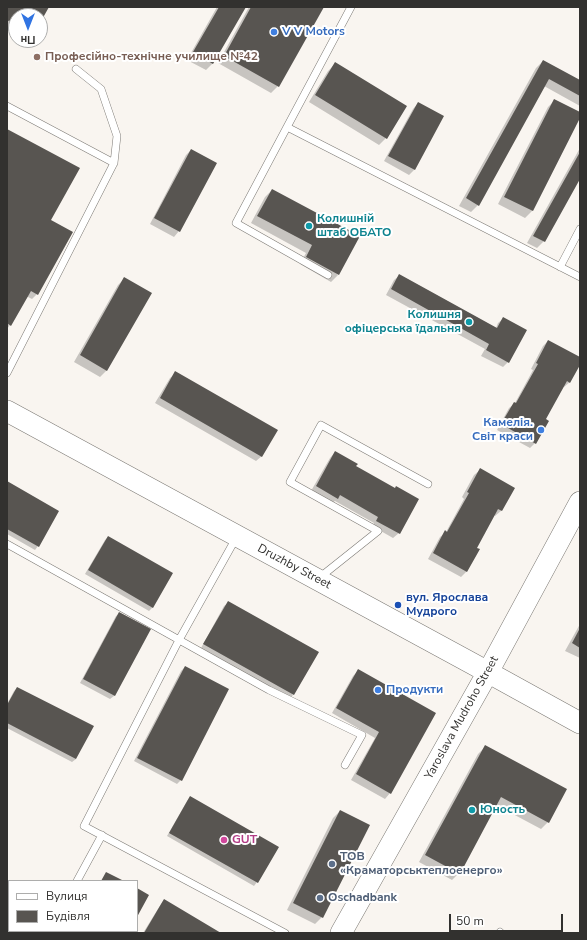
<!DOCTYPE html>
<meta charset="utf-8">
<style>
body{margin:0}
#map{position:relative;width:587px;height:940px;overflow:hidden;background:#f9f5f0;font-family:"Nunito Sans",sans-serif}
canvas{display:block}
.frame{position:absolute;inset:0;border:8px solid #32312f;pointer-events:none}
.legend{position:absolute;left:8px;top:880px;width:130px;height:52px;box-sizing:border-box;background:#fff;border:1px solid #adadac;margin:0;padding:5px 7px;list-style:none;font-size:12px;color:#32312f}
.legend li{display:flex;align-items:center;gap:8px;height:20px}
.legend b{width:20px;border:1px solid #adadac}
.north{position:absolute;left:8px;top:8px;width:40px;height:40px;box-sizing:border-box;background:#fff;border:1px solid #adadac;border-radius:50%;rotate:180deg;font-size:11px;font-weight:700;line-height:16px;text-align:center;color:#32312f}
.north::after{content:'';display:block;margin:auto;width:14px;height:18px;background:#3174e2;clip-path:polygon(50% 0,100% 100%,50% 72%,0 100%)}
.scale{position:absolute;left:449px;top:914px;width:114px;height:18px;box-sizing:border-box;border:2px solid #32312f;border-top:0;padding-left:5px;font-size:12px;line-height:14px;white-space:nowrap;color:#32312f;-webkit-text-stroke:3px #fff;paint-order:stroke}
</style>
<div id="map">
<canvas width="587" height="940"></canvas>
<div class="frame"></div>
<ul class="legend">
<li><b style="height:5px;background:#fff"></b>Вулиця</li>
<li><b style="height:11px;background:#585551"></b>Будівля</li>
</ul>
<div class="north">Пн</div>
<div class="scale">50 m</div>
</div>
<script>
const g = document.querySelector('canvas').getContext('2d');
g.lineJoin = 'round';
function paint(path, color) { g.fillStyle = color; g.fill(path, 'evenodd'); }
const poly = rows => new Path2D(rows.map(r => 'M' + r).join(''));
function strokePath(path, color, width, dash) { g.strokeStyle = color; g.lineWidth = width; g.lineCap = dash ? 'butt' : 'round'; g.setLineDash(dash || []); g.stroke(path); }
function label(font, color, halo, rows, align = 'center') {
  g.font = font + ' "Nunito Sans",sans-serif'; g.lineWidth = 4; g.setLineDash([]); g.textBaseline = 'middle'; g.strokeStyle = halo; g.fillStyle = color; for (const [text, x, y, turn = 0] of rows) {
    g.save(); g.translate(x, y); g.rotate((+turn || 0) * Math.PI / 180); g.textAlign = isNaN(turn) ? turn : align; if (halo) g.strokeText(text, 0, 0); g.fillText(text, 0, 0); g.restore();
  }
}
const shadow = poly([
 [7,7,48,7,40,21,40,16,16,16,16,35,7,30],
 [217,7,245,7,213,63,206,70,187,60],
 [249,7,323,7,278,86,271,93,218,63],
 [543,61,580,81,580,106,544,86,478,205,471,212,459,206,536,68],
 [335,64,386,138,379,145,309,102,328,71],
 [555,100,580,113,580,116,532,211,525,218,498,204,548,107],
 [418,103,414,170,409,175,384,161,413,109],
 [7,130,50,220,37,294,32,299,26,296,10,325,7,329],
 [580,148,580,177,544,241,537,248,527,243],
 [191,150,179,231,174,237,150,224,186,155],
 [272,190,338,275,331,282,300,264,306,253,251,223,265,197],
 [400,275,496,328,498,323,504,318,508,362,503,367,481,356,485,349,386,295,394,280],
 [125,278,107,370,100,377,74,362,118,285],
 [548,341,580,358,580,363,570,382,564,387,563,386,544,420,535,443,530,448,497,430,509,408,515,403,533,370,531,369,543,346],
 [176,373,262,456,256,461,155,403,170,378],
 [335,452,355,467,399,533,393,538,372,526,374,523,335,501,332,503,311,491,330,458],
 [480,470,513,488,501,511,495,516,494,515,476,548,466,572,461,577,428,559,440,537,446,532,464,499,462,497,474,475],
 [7,482,38,546,35,550,7,534],
 [108,537,172,574,152,608,149,611,85,574,105,540],
 [228,603,293,695,290,698,201,648,224,606],
 [120,613,150,629,114,696,110,699,80,683,116,616],
 [580,624,580,658,565,651],
 [185,667,181,780,177,784,134,761,181,671],
 [358,671,435,714,390,793,385,799,351,780,375,738,332,713,353,676],
 [17,688,76,759,72,762,7,728,7,704,14,691],
 [485,747,548,822,541,829,496,805,459,873,452,880,419,862,478,754],
 [190,797,257,882,254,886,167,836,187,801],
 [340,811,322,917,315,924,287,910,333,818],
 [164,900,219,933,143,933,161,904]
]);
const building = poly([
 [7,7,49,7,40,23,40,16,16,16,16,25,7,20],
 [219,7,246,7,213,64,193,52],
 [251,7,324,7,279,87,224,56],
 [543,60,580,80,580,96,549,79,479,206,466,198],
 [335,62,407,106,387,139,315,95],
 [554,99,580,112,580,118,533,211,504,197],
 [418,102,444,116,415,170,388,156],
 [7,129,80,168,51,220,73,232,38,295,31,291,11,326,7,323],
 [191,149,217,163,180,232,154,218],
 [580,152,580,179,545,242,533,236],
 [272,189,360,236,339,275,306,257,312,245,257,216],
 [399,274,497,328,503,317,527,330,509,363,486,350,489,344,391,289],
 [124,277,152,293,107,371,80,355],
 [548,340,580,357,580,365,570,383,567,381,546,419,549,421,536,444,501,424,514,402,516,403,538,364,536,363],
 [175,371,278,430,262,457,160,398],
 [335,451,358,464,356,466,395,488,396,486,419,499,400,534,376,521,378,517,340,495,338,499,316,486],
 [480,468,515,488,502,511,498,509,497,511,477,548,480,549,467,572,433,553,445,530,447,532,469,493,467,492],
 [7,481,59,511,39,547,7,529],
 [108,536,173,573,153,608,88,570],
 [228,601,319,652,294,695,203,644],
 [119,612,151,629,115,696,83,679],
 [580,628,580,648,572,643],
 [185,666,229,689,182,781,137,758],
 [358,669,436,713,391,794,356,774,379,732,336,708],
 [17,687,94,726,76,759,7,723,7,705],
 [485,745,567,789,549,823,501,797,460,874,425,855],
 [190,796,279,847,258,883,169,833],
 [340,810,370,825,323,918,293,903],
 [106,872,124,881,101,881],
 [137,888,149,895,137,917],
 [164,899,221,933,144,933],
 [74,931,113,931,112,933,73,933]
]);
const lane = poly([
 [351,7,287,127,580,277],
 [76,69,101,89,117,136,114,163],
 [7,106,114,163,7,373],
 [287,127,236,223,328,275],
 [560,267,580,229],
 [236,538,179,640,84,826,285,933],
 [7,544,269,690,362,735,345,765],
 [319,578,378,531,290,482,321,425,428,484],
 [77,881,102,835],
 [500,932,501,933],
 [49,933,50,931]
]);
const secondary = poly([
 [7,411,473,664,580,723],
 [341,933,488,672,580,502]
]);
const markers = [
 [274,32,4,"#3f7fe0"],
 [37,57,4,"#8d6e63"],
 [309,226,4,"#0f9aa8"],
 [469,322,4,"#0f9aa8"],
 [541,430,4,"#3f7fe0"],
 [398,605,4,"#1a4fb4"],
 [378,690,4,"#3f7fe0"],
 [472,810,4,"#0f9aa8"],
 [224,840,4,"#d1479c"],
 [332,864,4,"#5c6f8a"],
 [320,898,4,"#5c6f8a"]
];
const shopNames = [
 ["V V Motors",282,32],
 ["Камелія.",533,423,"right"],
 ["Світ краси",533,437,"right"],
 ["Продукти",386,690]
];
const educationNames = [
 ["Професійно-технічне училище №42",45,57]
];
const cultureNames = [
 ["Колишній",317,219],
 ["штаб ОБАТО",317,233],
 ["Колишня",461,315,"right"],
 ["офіцерська їдальня",461,329,"right"],
 ["Юность",480,810]
];
const streetNames = [
 ["Druzhby Street",294,567,28],
 ["Yaroslava Mudroho Street",462,718,-61]
];
const transitNames = [
 ["вул. Ярослава",406,598],
 ["Мудрого",406,612]
];
const hotelNames = [
 ["GUT",232,840]
];
const serviceNames = [
 ["ТОВ",340,857],
 ["«Краматорськтеплоенерго»",340,871],
 ["Oschadbank",328,898]
];
paint(shadow, '#0003');
paint(building, '#585551');
strokePath(lane, '#7b7873', 8);
strokePath(secondary, '#7b7873', 22);
strokePath(lane, '#fff', 7);
strokePath(secondary, '#fff', 21);
for (const [x, y, r, color] of markers) { const dot = new Path2D(); dot.arc(x, y, r, 0, 2 * Math.PI); g.fillStyle = color; g.fill(dot); strokePath(dot, '#fff', 1.5); }
label('bold 12px', '#366cbe', '#fff', shopNames, 'left');
label('bold 12px', '#785e54', '#fff', educationNames, 'left');
label('bold 12px', '#0d838f', '#fff', cultureNames, 'left');
label('12px', '#32312f', '#fff', streetNames);
label('bold 12px', '#164399', '#fff', transitNames, 'left');
label('bold 12px', '#b23c85', '#fff', hotelNames, 'left');
label('bold 12px', '#4e5e75', '#fff', serviceNames, 'left');
</script>
